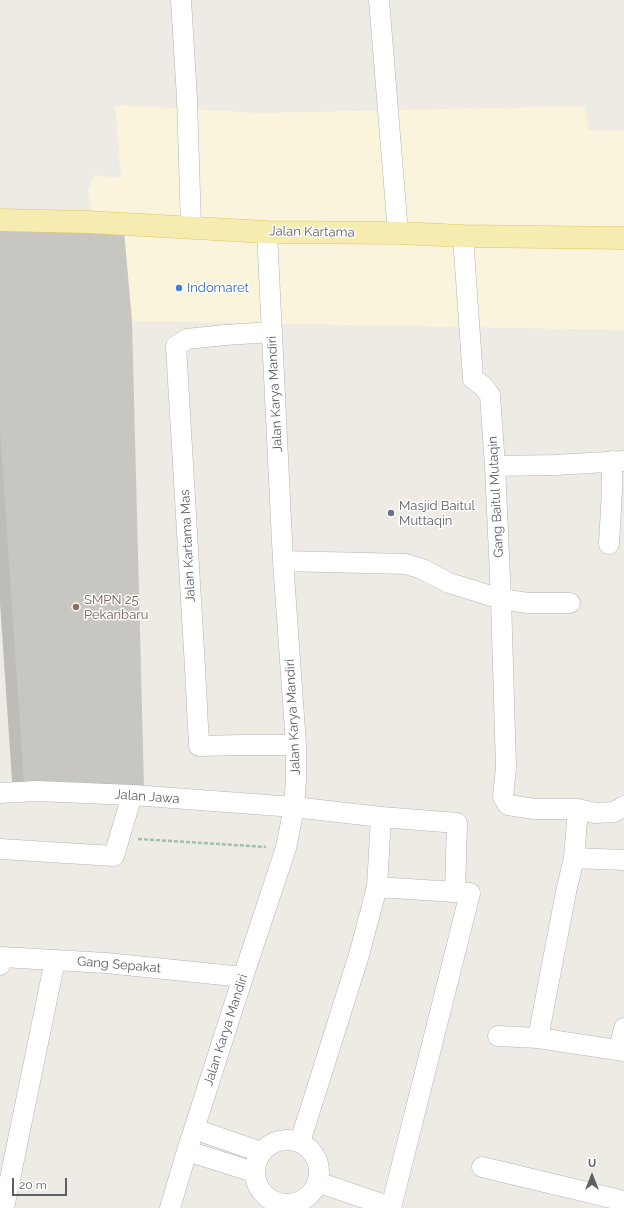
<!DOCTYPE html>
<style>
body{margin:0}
#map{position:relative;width:624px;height:1208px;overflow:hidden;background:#edebe4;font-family:Raleway,sans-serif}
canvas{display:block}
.north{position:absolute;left:572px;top:1156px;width:40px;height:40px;-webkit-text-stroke:3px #fff;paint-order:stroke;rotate:0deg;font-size:11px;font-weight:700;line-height:16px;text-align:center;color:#5c5f63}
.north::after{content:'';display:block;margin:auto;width:14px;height:18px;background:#5c5f63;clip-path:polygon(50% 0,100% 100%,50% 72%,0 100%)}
.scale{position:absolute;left:12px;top:1178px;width:55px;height:18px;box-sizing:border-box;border:2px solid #5c5f63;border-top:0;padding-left:5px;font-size:12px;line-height:14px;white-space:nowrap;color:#5c5f63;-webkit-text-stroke:3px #fff;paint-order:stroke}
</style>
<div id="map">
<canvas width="624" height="1208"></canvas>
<div class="north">U</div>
<div class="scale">20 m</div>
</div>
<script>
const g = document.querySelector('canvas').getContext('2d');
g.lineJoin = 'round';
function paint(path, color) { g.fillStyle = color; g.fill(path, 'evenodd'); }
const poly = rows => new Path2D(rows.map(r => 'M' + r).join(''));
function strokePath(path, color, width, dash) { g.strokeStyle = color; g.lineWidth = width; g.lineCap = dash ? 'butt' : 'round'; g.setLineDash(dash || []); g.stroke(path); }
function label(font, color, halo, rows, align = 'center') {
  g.font = font + ' Raleway,sans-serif'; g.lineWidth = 3; g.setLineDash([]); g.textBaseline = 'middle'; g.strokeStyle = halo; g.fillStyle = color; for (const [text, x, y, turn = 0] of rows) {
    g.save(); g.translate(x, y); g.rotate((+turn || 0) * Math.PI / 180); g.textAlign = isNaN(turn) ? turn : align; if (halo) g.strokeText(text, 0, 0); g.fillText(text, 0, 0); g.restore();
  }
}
const commercial = poly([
 [115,105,260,113,584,106,589,130,624,131,624,330,132,321,124,231,94,229,88,192,94,175,121,178]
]);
const shadow = poly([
 [0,232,143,786,13,795,0,603]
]);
const building = poly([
 [0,231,124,231,132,321,144,787,24,784,0,429]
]);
const path = poly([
 [138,839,266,847]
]);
const minor = poly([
 [181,0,187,98,191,227],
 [379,0,398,233],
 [463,236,473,379,483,386,490,395,495,466,501,599,506,767,503,797,508,805,534,809,578,809],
 [272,332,225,335,187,339,176,346,195,668,199,746,242,745,296,745],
 [495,466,555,465,624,461],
 [609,544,612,490,612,461],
 [283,561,406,564,422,569,449,583,501,599,528,603,570,603],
 [0,793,37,791,132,795,294,807,381,817,377,887],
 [381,817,457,823,455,892],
 [0,849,114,856,132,795],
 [574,858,624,860],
 [0,965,2,957,106,963,243,977],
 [498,1036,538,1038,624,1051],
 [538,1038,566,892,574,858,578,809,595,813,614,812,624,806],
 [619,1050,624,1028],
 [194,1129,261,1152],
 '255 1172a32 32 0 1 1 64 0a32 32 0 1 1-64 0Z',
 [300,1142,359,955,377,887,470,893,391,1208],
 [187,1151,254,1172],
 [482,1167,624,1201],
 [317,1182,391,1207],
 [4,1208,55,960],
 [170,1208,187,1151,243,977,286,848,294,807,296,780,296,745,283,561,267,232]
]);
const major = poly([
 [0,220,88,222,267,232,398,233,463,236,624,238]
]);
const markers = [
 [179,288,4,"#3f7fe0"],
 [391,513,4,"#6b7280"],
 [76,607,4,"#8d6e63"]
];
const streetNames = [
 ["Jalan Kartama",312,232,1],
 ["Jalan Karya Mandiri",275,394,-93],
 ["Gang Baitul Mutaqin",496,497,-93],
 ["Jalan Kartama Mas",188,546,-93],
 ["Jalan Karya Mandiri",293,717,-93],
 ["Jalan Jawa",147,797,4],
 ["Gang Sepakat",119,965,5],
 ["Jalan Karya Mandiri",226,1030,-72]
];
const shopNames = [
 ["Indomaret",187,288]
];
const worshipNames = [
 ["Masjid Baitul",399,506],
 ["Muttaqin",399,521]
];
const educationNames = [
 ["SMPN 25",84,600],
 ["Pekanbaru",84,615]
];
paint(commercial, '#faf4dc');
paint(shadow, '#0003');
paint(building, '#c8c6c1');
strokePath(minor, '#b1b4b8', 21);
strokePath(major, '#e1c368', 23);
strokePath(path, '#9dc2a9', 2.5, [4, 2]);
strokePath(minor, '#fff', 20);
strokePath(major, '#f6ecb0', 22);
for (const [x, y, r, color] of markers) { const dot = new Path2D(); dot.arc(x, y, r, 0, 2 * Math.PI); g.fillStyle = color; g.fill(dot); strokePath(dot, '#fff', 1.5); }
label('13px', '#5c5f63', '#fff', streetNames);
label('13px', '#366cbe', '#fff', shopNames, 'left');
label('13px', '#5b616d', '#fff', worshipNames, 'left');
label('13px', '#785e54', '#fff', educationNames, 'left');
</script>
